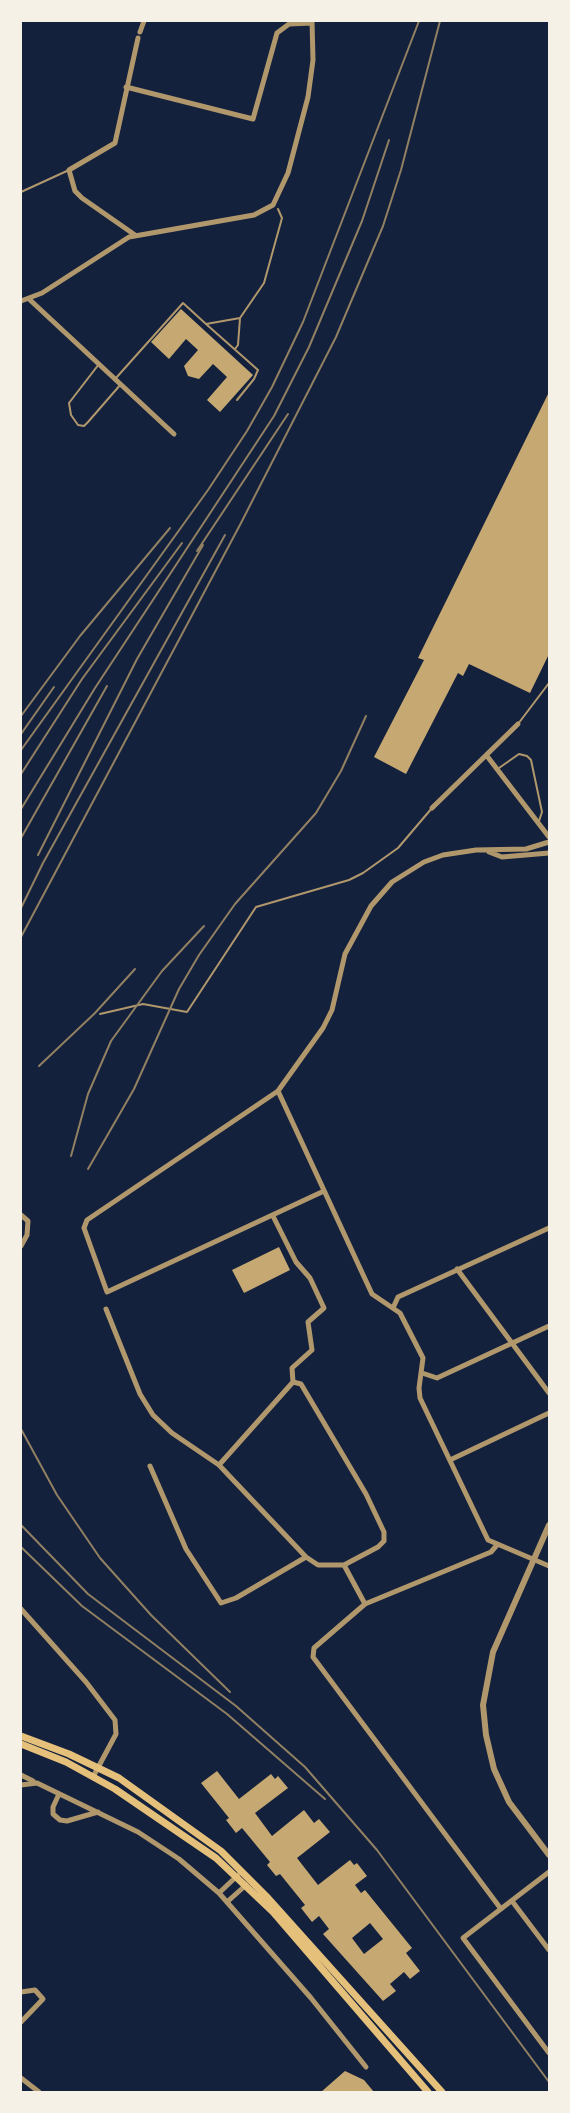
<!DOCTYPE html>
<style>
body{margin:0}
#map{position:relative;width:570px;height:2113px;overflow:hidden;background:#14213d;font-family:"Public Sans",sans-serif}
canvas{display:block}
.frame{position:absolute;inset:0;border:22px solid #f6f1e7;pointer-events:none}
</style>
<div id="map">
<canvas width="570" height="2113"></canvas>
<div class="frame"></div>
</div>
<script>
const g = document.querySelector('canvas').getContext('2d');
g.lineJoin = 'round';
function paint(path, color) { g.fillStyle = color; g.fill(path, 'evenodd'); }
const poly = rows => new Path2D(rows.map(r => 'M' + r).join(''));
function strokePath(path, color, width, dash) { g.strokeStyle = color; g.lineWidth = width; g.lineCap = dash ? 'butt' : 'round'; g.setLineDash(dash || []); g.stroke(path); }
const building = poly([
 [181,309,253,375,220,412,207,400,227,377,213,364,199,379,188,376,184,366,198,350,186,339,169,359,151,342],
 [549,392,549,654,530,693,469,664,463,676,458,673,406,774,374,757,424,660,418,658],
 [279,1247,290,1270,244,1293,232,1270],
 [217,1771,239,1799,271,1774,275,1779,278,1776,288,1788,255,1813,272,1836,304,1810,314,1823,319,1819,330,1832,297,1858,318,1885,350,1860,354,1865,357,1863,367,1876,355,1885,361,1893,365,1890,412,1948,406,1953,420,1971,410,1979,404,1972,390,1984,396,1991,383,2001,323,1934,329,1929,319,1916,312,1922,301,1908,305,1905,280,1874,276,1876,267,1865,270,1862,242,1828,236,1833,226,1820,229,1818,201,1783],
 [370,1923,383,1939,364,1954,352,1938],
 [345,2071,364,2080,374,2092,321,2092]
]);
const service = poly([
 [21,192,69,170],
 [240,318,264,283,282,218,278,209],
 [235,349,238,345,240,318,206,324,258,370,254,379,237,400],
 [99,364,69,403,71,415,78,425,84,426,88,422,121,384],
 [116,378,183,303,206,324],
 [518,724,549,683],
 [499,768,519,754,527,756,531,760,542,812,539,821],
 [100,1014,143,1004,187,1012,256,907,349,880,363,873,398,848,432,808]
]);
const minor = poly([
 [140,32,144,21],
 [126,87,253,119,277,33,289,24,312,23],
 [135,235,82,198,75,191,69,170,115,143,138,38],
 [29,299,174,434],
 [21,301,42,293,129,237,254,215,273,205,288,173,308,97,313,60,312,21],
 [487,756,549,837],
 [432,808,518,724],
 [489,852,502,857,549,853],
 [278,1091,372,1294,400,1313,423,1358,419,1388,420,1398,488,1540,549,1566],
 [324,1191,107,1292,84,1228,87,1220,278,1091,323,1028,332,1010,345,954,371,906,392,882,424,862,443,855,476,850,526,849,549,842],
 [21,1215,28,1221,27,1235,21,1246],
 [273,1216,296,1262,310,1278,324,1308,308,1322,312,1350,292,1368,293,1382,219,1465,306,1557,318,1565,344,1565],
 [457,1269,549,1393],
 [393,1308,398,1297,549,1228],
 [106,1309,140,1394,153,1415,172,1433,219,1465],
 [422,1373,437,1378,549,1326],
 [293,1382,301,1384,366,1494,384,1532,384,1541,378,1547,344,1565,365,1604],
 [450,1460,549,1413],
 [150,1466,186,1549,221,1603,236,1598,306,1557],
 [497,1545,491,1552,365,1604,314,1648,313,1657,501,1909],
 [21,1609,86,1682,115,1720,116,1734,93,1777],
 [21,1775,33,1781],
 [21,1785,37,1783,138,1832,179,1859,219,1893,311,1998,366,2067],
 [59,1794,53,1807,53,1814,60,1820,67,1821,98,1812],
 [549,1872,463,1938,549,2053],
 [219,1893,238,1875],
 [512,1901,549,1950],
 [227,1902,246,1885],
 [21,1992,35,1990,43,1999,21,2022],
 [21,2078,39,2092]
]);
const tertiary = poly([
 [549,1525,493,1652,483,1705,486,1735,494,1769,509,1802,549,1855]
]);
const secondary = poly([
 [21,1736,69,1754,119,1778,221,1851,268,1898,442,2092],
 [21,1744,66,1762,115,1789,216,1858,273,1912,428,2092]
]);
const rail = poly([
 [197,551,288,414],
 [21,716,80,636,170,528],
 [21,734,54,687],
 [21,750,208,490,247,431,272,387,303,322,419,21],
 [21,774,82,679,182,543],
 [21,809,95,688,274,416,309,347,362,221,389,140],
 [21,838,107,686],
 [38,855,137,659,203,545],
 [21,908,43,863,225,535],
 [21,937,241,523,336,337,383,226,401,170,440,21],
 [39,1066,95,1013,135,969],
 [71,1156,88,1094,111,1041,162,971,204,926],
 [88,1169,134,1089,179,989,199,955,235,904,316,813,341,771,366,716],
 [21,1429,57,1495,100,1558,151,1615,230,1692],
 [21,1525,88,1594,236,1706,305,1767,377,1850,549,2082],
 [21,1547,82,1606,227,1714,325,1799]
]);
paint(building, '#c6a872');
strokePath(service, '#b1986c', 2);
strokePath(minor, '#b1986c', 5);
strokePath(tertiary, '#b1986c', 6);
strokePath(secondary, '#e5c07b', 7);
strokePath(rail, '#918062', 2);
</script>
